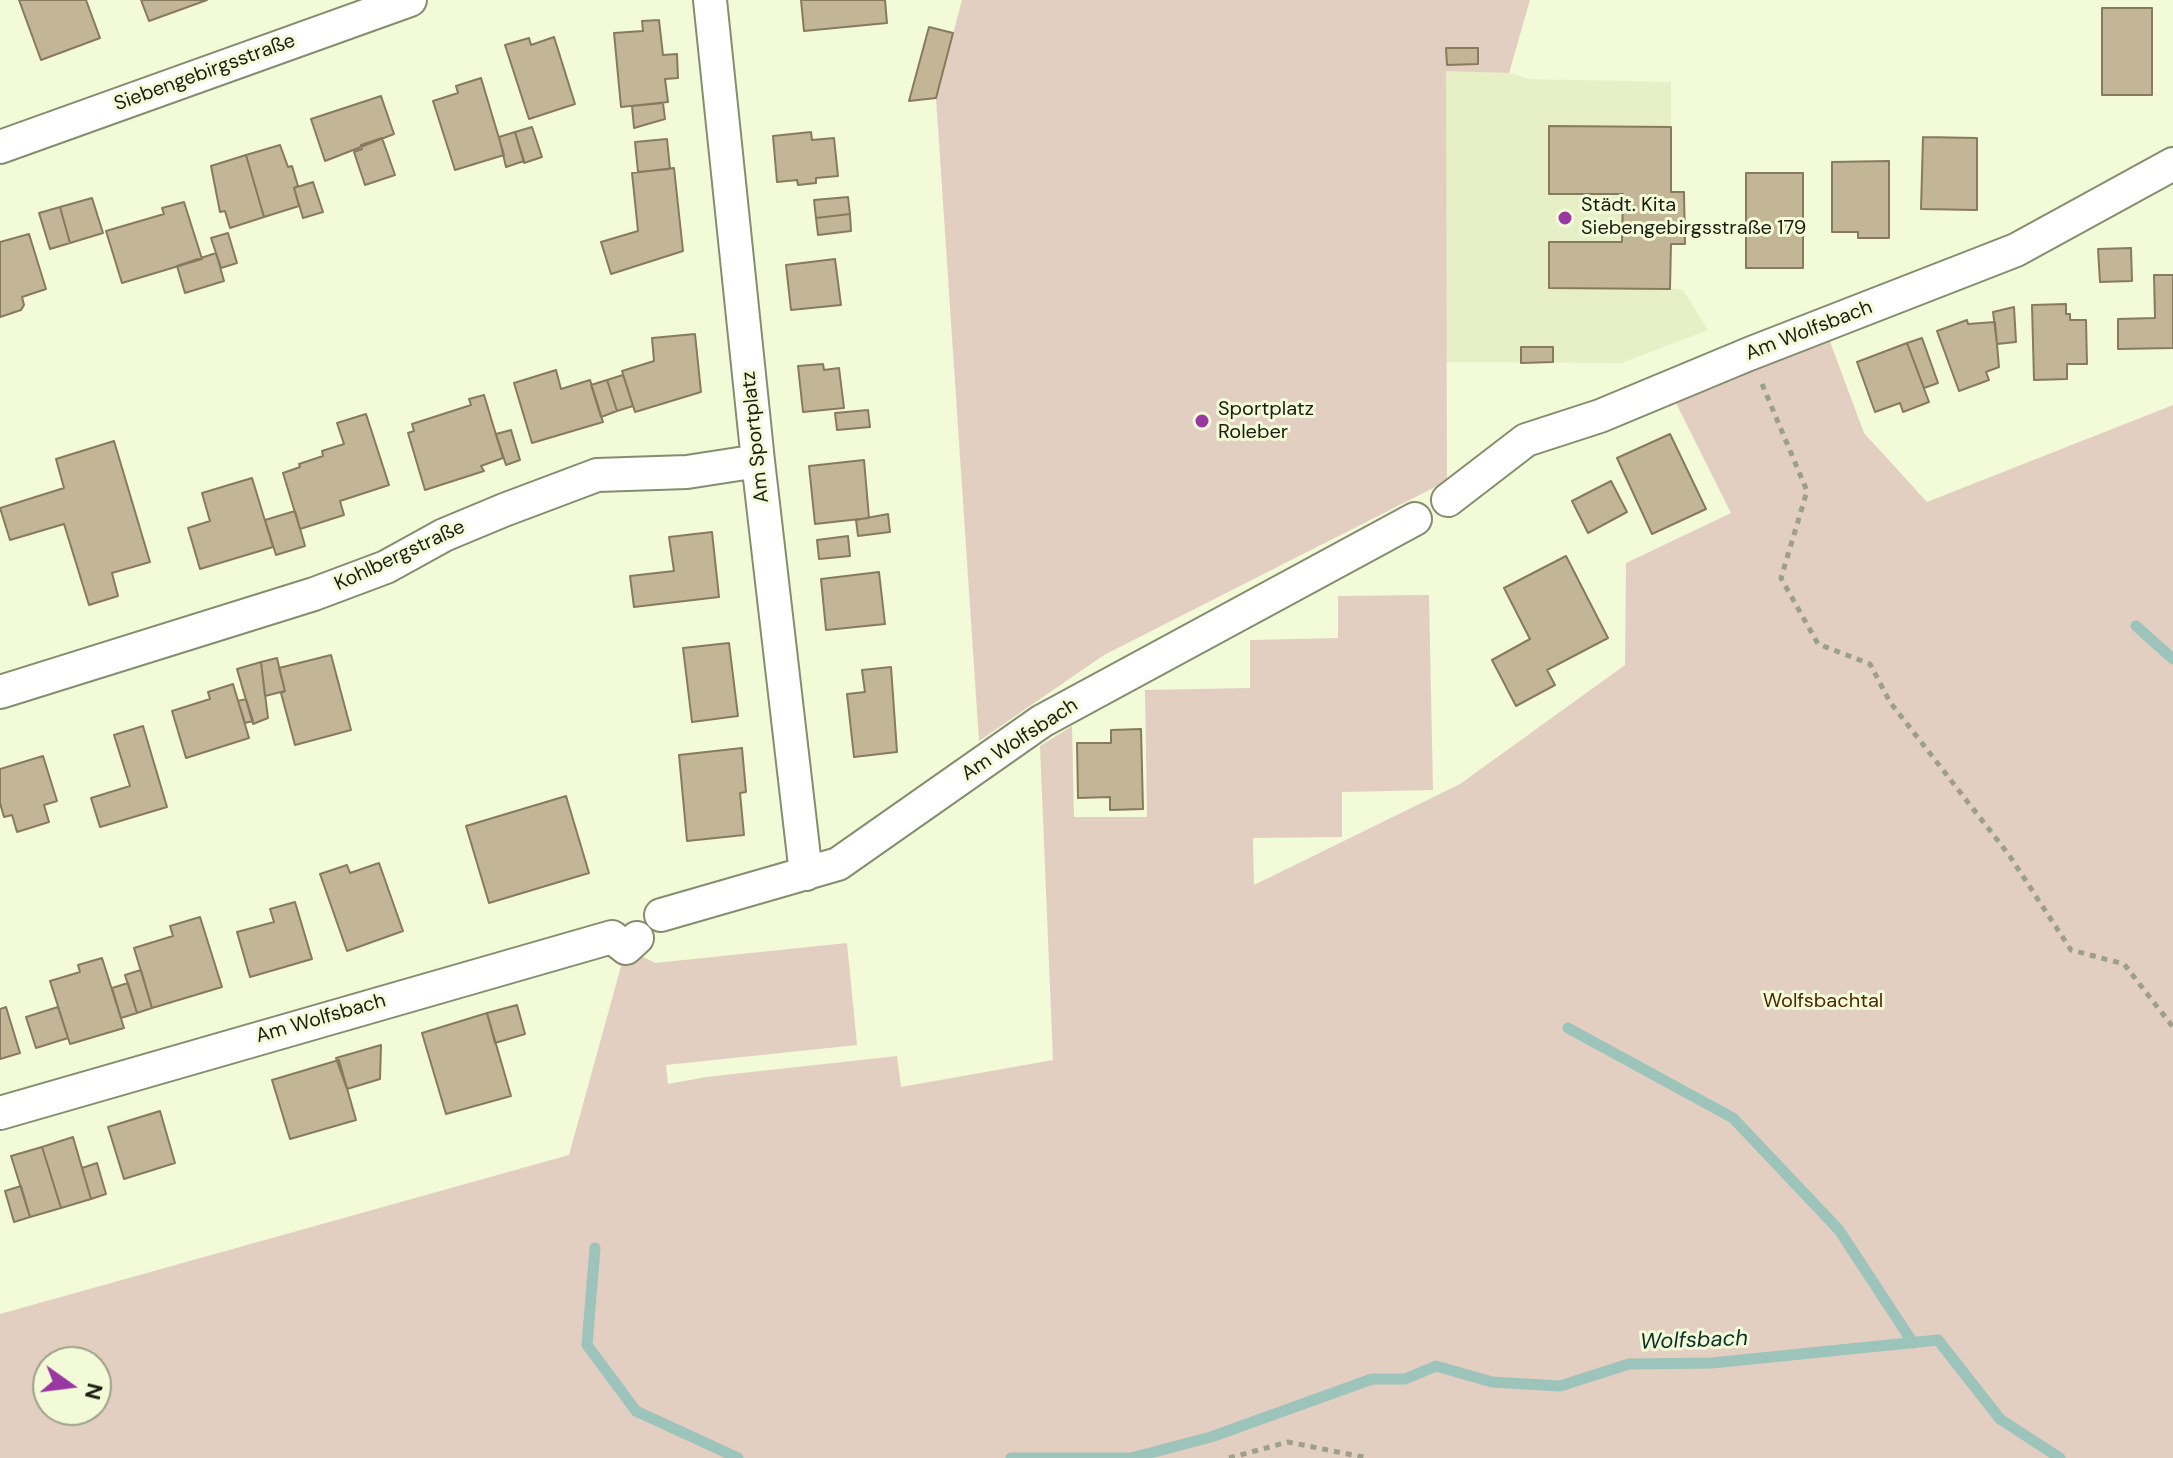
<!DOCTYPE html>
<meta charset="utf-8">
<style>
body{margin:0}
#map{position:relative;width:2173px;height:1458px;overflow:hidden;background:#f3fad8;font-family:"DM Sans",sans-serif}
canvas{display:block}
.north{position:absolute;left:32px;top:1346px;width:80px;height:80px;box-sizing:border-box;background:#f3fad8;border:2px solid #9da289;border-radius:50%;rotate:104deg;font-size:22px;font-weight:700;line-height:32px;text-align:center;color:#1c1e12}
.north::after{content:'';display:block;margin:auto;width:28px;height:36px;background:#9938a0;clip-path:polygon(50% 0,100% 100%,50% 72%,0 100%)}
</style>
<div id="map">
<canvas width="2173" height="1458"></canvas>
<div class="north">N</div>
</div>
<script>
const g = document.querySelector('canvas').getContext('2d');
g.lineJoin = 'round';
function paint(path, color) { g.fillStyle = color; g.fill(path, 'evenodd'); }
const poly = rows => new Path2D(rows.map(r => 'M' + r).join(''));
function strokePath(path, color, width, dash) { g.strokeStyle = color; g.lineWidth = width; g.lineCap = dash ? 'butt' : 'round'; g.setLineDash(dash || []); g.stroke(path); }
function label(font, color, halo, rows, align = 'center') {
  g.font = font + ' "DM Sans",sans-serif'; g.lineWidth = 6; g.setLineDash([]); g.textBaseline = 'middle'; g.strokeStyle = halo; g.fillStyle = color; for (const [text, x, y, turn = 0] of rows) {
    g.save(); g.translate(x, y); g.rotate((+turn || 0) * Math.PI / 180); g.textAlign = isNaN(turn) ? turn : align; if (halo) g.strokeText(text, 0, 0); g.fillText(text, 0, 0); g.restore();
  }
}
const built = poly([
 [1446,70,1509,73,1530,79,1671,82,1671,192,1684,192,1685,244,1671,245,1670,288,1683,290,1708,330,1622,363,1446,362]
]);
const green = poly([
 [962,0,1530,0,1509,73,1446,71,1447,481,1104,655,979,741,936,98],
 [1829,339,1864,433,1927,502,2173,405,2173,1458,0,1458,0,1314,569,1155,626,948,655,963,847,943,857,1045,666,1065,668,1084,706,1077,897,1056,901,1087,1053,1060,1040,746,1072,726,1074,817,1147,817,1145,690,1250,688,1250,640,1338,638,1338,596,1429,595,1433,790,1342,792,1342,837,1253,838,1254,885,1460,784,1625,665,1626,563,1731,513,1676,403],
 [48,1362,96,1362,96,1410,48,1410]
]);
const stream = poly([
 [2136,626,2173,659],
 [1568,1028,1733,1118,1839,1230,1913,1343],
 [595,1248,587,1345,636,1411,738,1458],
 [1011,1458,1131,1458,1211,1437,1372,1379,1405,1379,1436,1366,1492,1382,1560,1386,1629,1364,1712,1363,1938,1340,2000,1419,2060,1458]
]);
const building = poly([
 [19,0,86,0,100,38,41,60,19,0],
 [141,0,207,0,149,21,141,0],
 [801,0,885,0,887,23,804,31,801,0],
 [2102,8,2152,8,2152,95,2102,95,2102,8],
 [659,20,663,55,677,54,678,78,665,79,668,102,621,107,614,33,643,31,642,21,659,20],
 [929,27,953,33,936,98,909,101,929,27],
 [554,37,575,104,529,119,505,45,529,38,531,45,554,37],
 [1446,48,1478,48,1478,64,1447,65,1446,48],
 [481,78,504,155,455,170,433,101,458,93,456,86,481,78],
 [381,96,394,134,325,161,311,119,381,96],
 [663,103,665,119,634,128,632,106,663,103],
 [1549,126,1671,127,1671,192,1684,192,1685,244,1671,244,1670,289,1549,288,1549,242,1622,242,1623,194,1549,194,1549,126],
 [532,127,542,157,524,163,515,132,532,127],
 [515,132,524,161,506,167,499,137,515,132],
 [811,132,812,140,834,138,838,176,816,178,816,183,798,185,797,180,777,182,773,136,811,132],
 [1923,137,1977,138,1977,210,1921,209,1923,137],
 [382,138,395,175,365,185,354,152,362,149,361,145,382,138],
 [667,139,670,169,638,172,635,142,667,139],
 [280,145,288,167,292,166,298,186,294,188,299,206,264,217,246,155,280,145],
 [246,155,264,217,230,228,225,211,220,212,211,166,246,155],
 [1889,161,1889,238,1858,238,1858,232,1832,232,1832,162,1889,161],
 [674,168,683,251,611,274,601,242,638,231,632,173,674,168],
 [1746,173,1803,173,1803,268,1746,268,1746,173],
 [313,182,323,212,303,218,294,188,313,182],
 [848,197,850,214,816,218,814,200,848,197],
 [92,198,103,233,70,243,60,207,92,198],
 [184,202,202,259,122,283,106,231,164,214,162,208,184,202],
 [60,207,70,243,50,249,39,213,60,207],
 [850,214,851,231,818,235,816,218,850,214],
 [228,233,237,263,221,268,211,238,228,233],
 [29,234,46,289,22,297,24,305,21,310,0,317,0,242,29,234],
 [2131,248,2132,281,2100,282,2098,249,2131,248],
 [216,253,224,281,185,293,177,266,216,253],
 [835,259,841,305,791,310,786,265,835,259],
 [2154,275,2173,275,2173,348,2118,349,2118,319,2155,318,2154,275],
 [2066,304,2066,314,2070,314,2070,320,2086,320,2087,364,2067,364,2067,379,2034,380,2032,305,2066,304],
 [2014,307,2016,342,1997,344,1993,312,2014,307],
 [1967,320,1968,324,1995,322,1999,367,1986,372,1989,380,1959,391,1937,331,1967,320],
 [695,334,701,392,635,412,622,371,654,361,652,338,695,334],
 [1922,338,1938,383,1924,388,1907,343,1922,338],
 [1907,343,1929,402,1903,412,1900,403,1875,412,1857,362,1907,343],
 [1521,347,1553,347,1553,362,1521,363,1521,347],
 [823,364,824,370,839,368,844,408,803,412,798,366,823,364],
 [556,370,561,389,590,380,603,422,532,443,514,383,556,370],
 [623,375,633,406,617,411,607,380,623,375],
 [607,380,617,411,601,417,591,385,607,380],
 [484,395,503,458,481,466,484,471,425,490,408,433,414,431,412,424,471,405,469,399,484,395],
 [868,410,870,427,837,430,835,413,868,410],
 [366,414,389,485,340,501,344,515,300,529,283,473,300,467,299,464,323,456,322,451,344,444,337,423,366,414],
 [511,430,520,460,506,465,496,434,511,430],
 [1670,434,1706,509,1652,534,1617,458,1670,434],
 [114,441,150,562,112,573,118,596,89,605,64,524,10,540,0,508,64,488,56,459,114,441],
 [864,460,869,518,815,524,809,466,864,460],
 [252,478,273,547,200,569,188,528,210,521,202,493,252,478],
 [1611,481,1627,512,1588,533,1572,501,1611,481],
 [295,511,305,546,276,555,265,520,295,511],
 [888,514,890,532,858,536,856,520,888,514],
 [712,532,719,597,634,607,630,576,674,571,669,537,712,532],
 [848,536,850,556,819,559,817,540,848,536],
 [1566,556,1608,638,1547,670,1555,685,1516,706,1492,660,1530,639,1504,588,1566,556],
 [879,572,885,624,826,630,821,579,879,572],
 [729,643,738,716,692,722,683,648,729,643],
 [331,655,351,730,295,745,281,693,285,691,279,668,331,655],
 [277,658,285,691,265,696,261,662,277,658],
 [261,662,268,718,253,724,237,669,261,662],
 [891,667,897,752,854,757,847,694,865,692,862,670,891,667],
 [233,684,249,738,186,758,172,711,210,699,208,692,233,684],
 [246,699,253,721,245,723,238,701,246,699],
 [143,726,167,807,100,827,91,798,130,786,114,735,143,726],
 [1141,729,1143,809,1110,810,1110,797,1078,798,1077,743,1111,743,1111,730,1141,729],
 [742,748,746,792,740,793,744,835,687,841,679,755,742,748],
 [43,756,57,801,44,805,49,822,17,832,12,815,4,817,0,803,0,769,43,756],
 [566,796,589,873,489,903,466,826,566,796],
 [379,863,403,931,347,951,320,874,347,865,350,873,379,863],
 [295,902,312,959,250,977,237,932,274,922,270,909,295,902],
 [200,917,222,987,152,1008,134,948,173,936,170,926,200,917],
 [102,958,124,1028,70,1044,50,981,80,972,78,965,102,958],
 [141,970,152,1008,137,1013,125,975,141,970],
 [128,983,137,1013,121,1018,112,988,128,983],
 [517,1005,525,1034,495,1043,487,1013,517,1005],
 [6,1007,20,1053,0,1059,0,1009,6,1007],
 [58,1007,68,1038,36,1048,26,1017,58,1007],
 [487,1013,511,1096,446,1114,422,1033,487,1013],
 [381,1045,380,1079,347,1089,336,1058,381,1045],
 [339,1060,356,1120,290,1139,272,1080,339,1060],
 [160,1111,175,1163,124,1179,108,1127,160,1111],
 [73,1137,91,1199,61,1208,42,1147,73,1137],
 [42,1147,61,1208,30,1217,11,1156,42,1147],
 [97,1163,106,1194,91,1199,82,1168,97,1163],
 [21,1186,30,1217,14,1222,5,1191,21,1186]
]);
const path = poly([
 [1762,384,1807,491,1781,578,1818,644,1870,664,1890,702,2009,855,2071,950,2124,964,2173,1027],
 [1229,1458,1288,1442,1368,1458]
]);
const street = poly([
 [710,0,758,461,806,874],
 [0,147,410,0],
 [1448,500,1526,440,1600,416,1749,354,2016,250,2173,164],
 [0,692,314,594,386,567,444,535,504,510,597,475,687,472,758,461],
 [661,915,838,864,1042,721,1415,519],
 [0,1113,612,937,626,948,637,938]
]);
const markers = [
 [1565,218,8,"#9938a0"],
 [1202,421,8,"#9938a0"]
];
const streetNames = [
 ["Siebengebirgsstraße",205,73,-20],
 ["Am Wolfsbach",1809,331,-21],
 ["Am Sportplatz",756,437,-96],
 ["Kohlbergstraße",400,556,-25],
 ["Am Wolfsbach",1020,740,-33],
 ["Am Wolfsbach",321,1019,-16]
];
const poiNames = [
 ["Städt. Kita",1581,206],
 ["Siebengebirgsstraße 179",1581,229],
 ["Sportplatz",1218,410],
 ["Roleber",1218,433]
];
const parkNames = [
 ["Wolfsbachtal",1823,1002]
];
const waterNames = [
 ["Wolfsbach",1694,1341,-2]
];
paint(built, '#e6efc6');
paint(green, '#e2cfc2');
strokePath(stream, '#9cc4ba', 11);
paint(building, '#c3b697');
strokePath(building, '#877a5d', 2);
strokePath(street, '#868c6e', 36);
strokePath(path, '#9ba087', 5, [6, 6]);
strokePath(street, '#fff', 32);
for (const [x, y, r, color] of markers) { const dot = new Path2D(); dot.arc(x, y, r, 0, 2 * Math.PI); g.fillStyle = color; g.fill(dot); strokePath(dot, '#f3fad8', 3); }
label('20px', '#1c1e12', '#f3fad8', streetNames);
label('20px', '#1c1e12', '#f3fad8', poiNames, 'left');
label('20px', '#4f2804', '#f3fad8', parkNames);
label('italic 22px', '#0a3029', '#f3fad8', waterNames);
</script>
